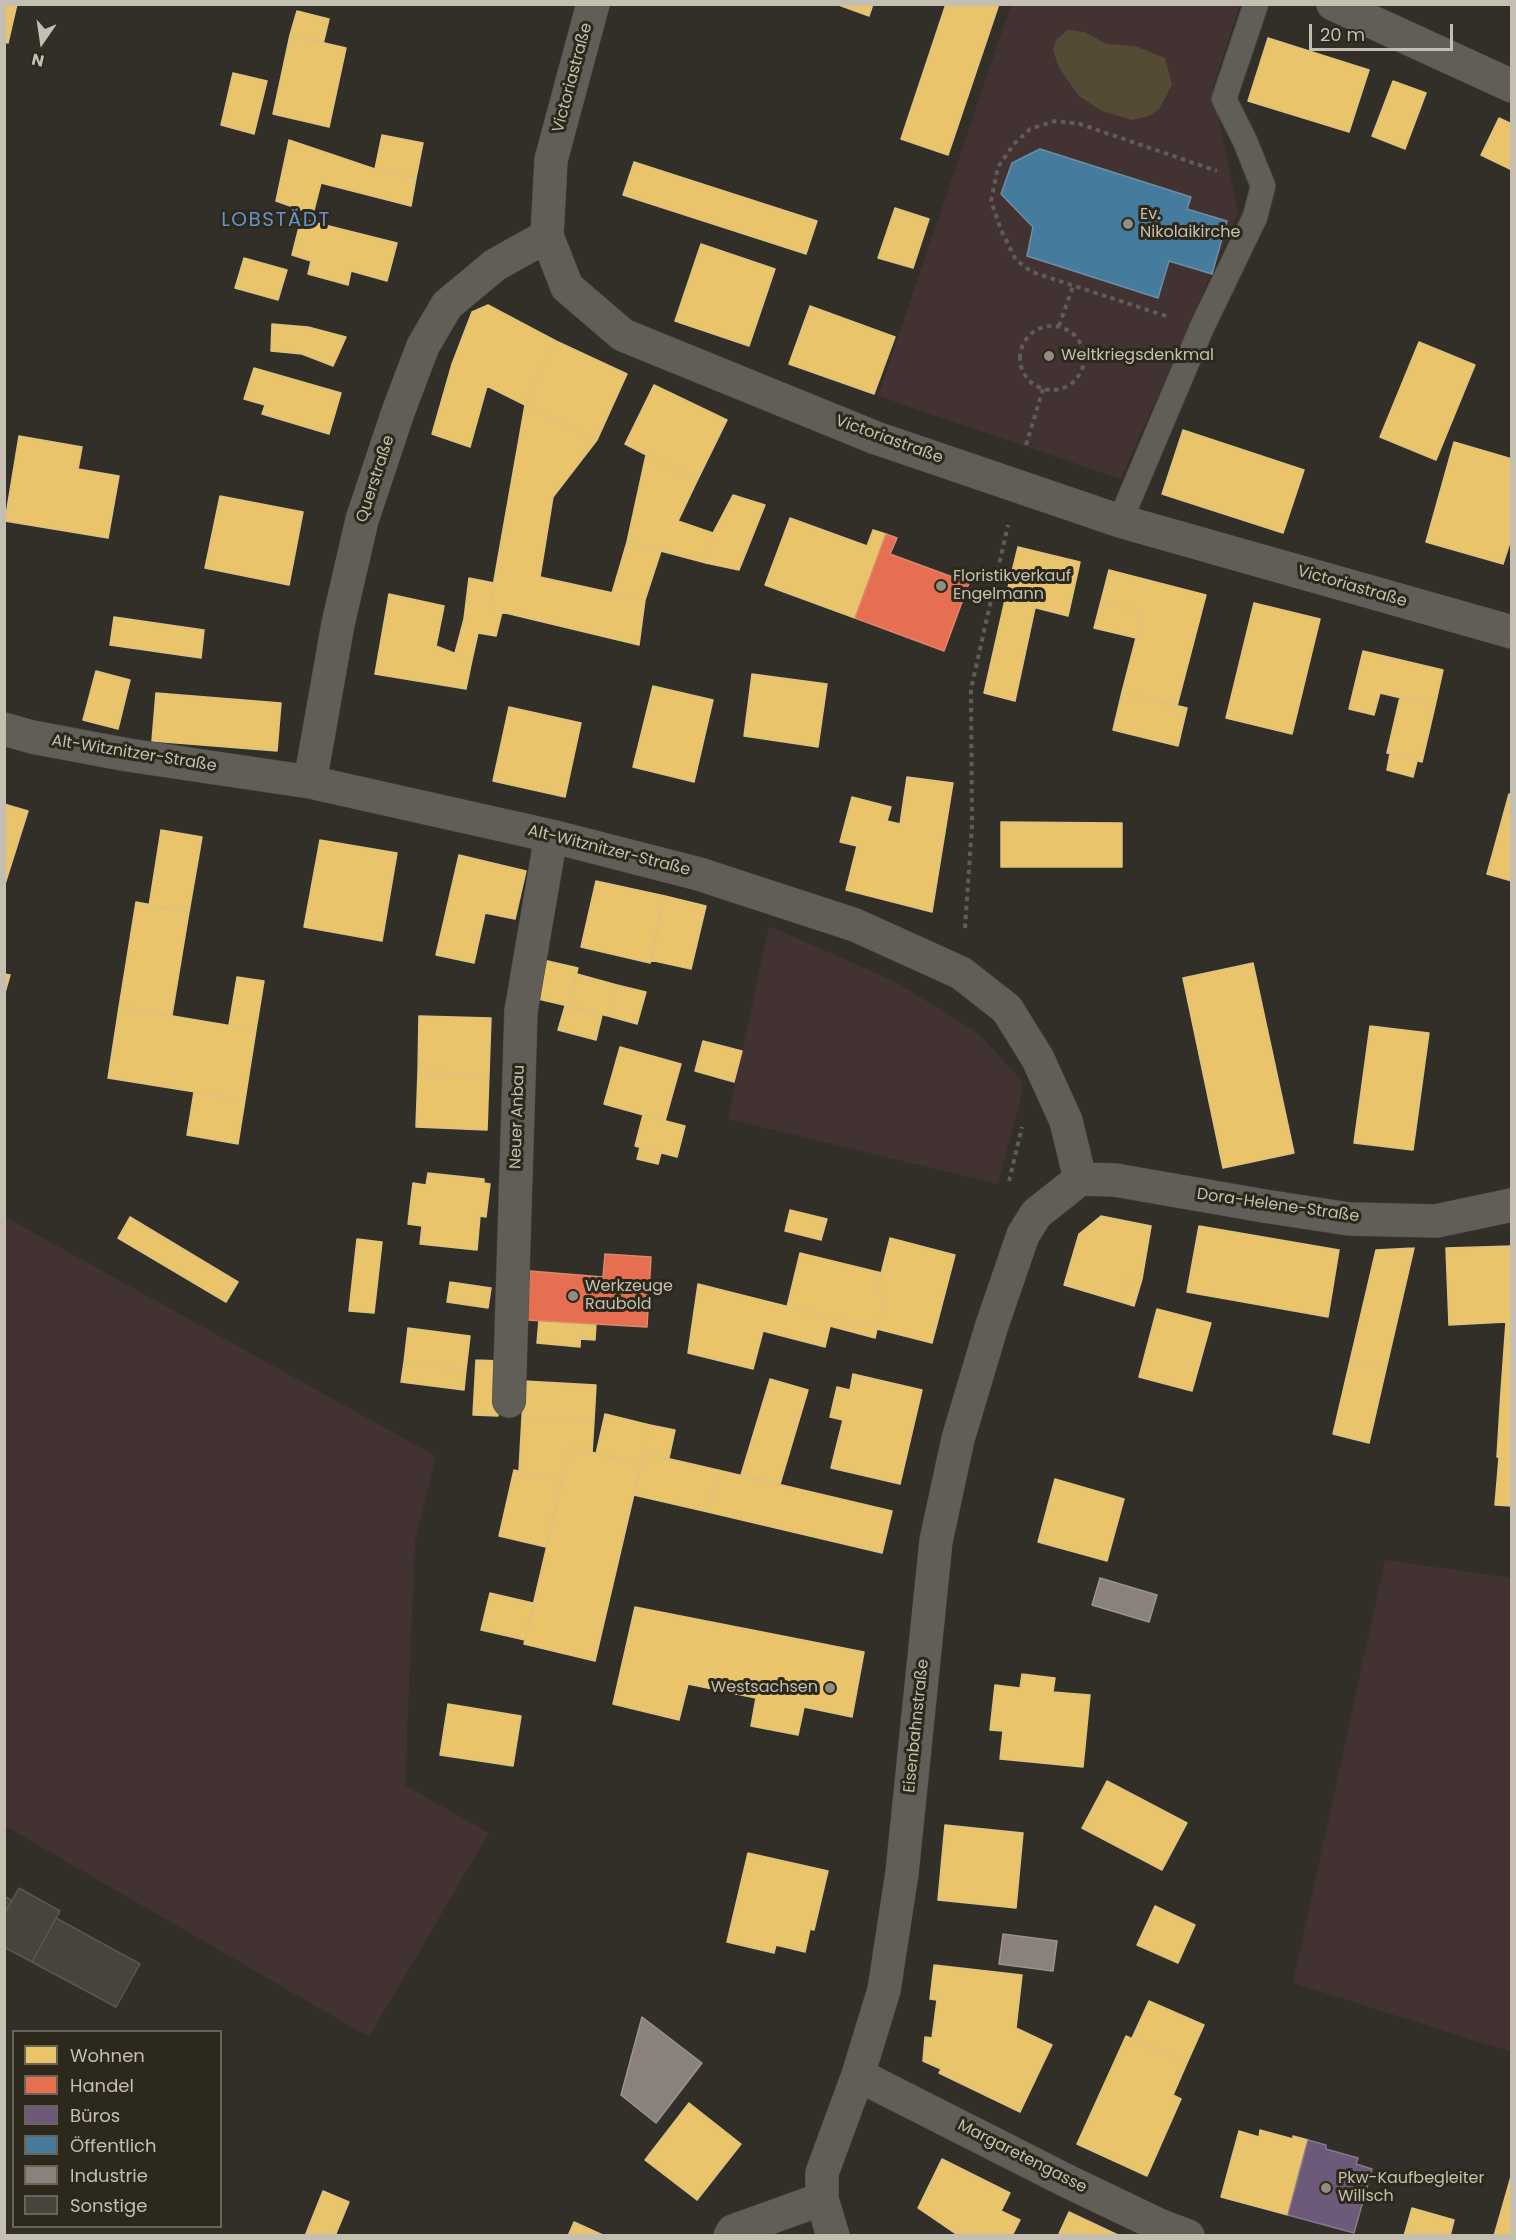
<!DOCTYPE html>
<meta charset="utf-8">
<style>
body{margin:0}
#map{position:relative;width:1516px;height:2240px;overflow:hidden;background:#322f28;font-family:Poppins,sans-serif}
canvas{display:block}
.frame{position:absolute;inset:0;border:6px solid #c4bfb1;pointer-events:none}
.legend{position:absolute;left:12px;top:2030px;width:210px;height:198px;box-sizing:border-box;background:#2c281c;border:2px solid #696458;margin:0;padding:8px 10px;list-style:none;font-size:18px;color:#c4bfb1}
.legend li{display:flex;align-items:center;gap:12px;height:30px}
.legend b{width:30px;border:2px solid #696458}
.north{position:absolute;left:12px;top:12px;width:60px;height:60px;-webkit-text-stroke:4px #2c281c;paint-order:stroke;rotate:193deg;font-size:16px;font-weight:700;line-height:24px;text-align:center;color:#c4bfb1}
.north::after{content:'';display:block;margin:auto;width:21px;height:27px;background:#c4bfb1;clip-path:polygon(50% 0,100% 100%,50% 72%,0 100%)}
.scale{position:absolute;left:1309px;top:24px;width:144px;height:27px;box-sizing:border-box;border:3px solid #c4bfb1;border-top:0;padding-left:8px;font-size:18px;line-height:21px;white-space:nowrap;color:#c4bfb1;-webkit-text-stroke:4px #2c281c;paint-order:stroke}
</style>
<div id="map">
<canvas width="1516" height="2240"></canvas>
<div class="frame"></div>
<ul class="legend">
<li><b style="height:16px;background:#e9c46a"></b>Wohnen</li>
<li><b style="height:16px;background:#e76f51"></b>Handel</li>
<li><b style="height:16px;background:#6d597a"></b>Büros</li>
<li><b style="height:16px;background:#457b9d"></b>Öffentlich</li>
<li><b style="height:16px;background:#8a817c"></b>Industrie</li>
<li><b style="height:16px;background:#47443e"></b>Sonstige</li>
</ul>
<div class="north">N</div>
<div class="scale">20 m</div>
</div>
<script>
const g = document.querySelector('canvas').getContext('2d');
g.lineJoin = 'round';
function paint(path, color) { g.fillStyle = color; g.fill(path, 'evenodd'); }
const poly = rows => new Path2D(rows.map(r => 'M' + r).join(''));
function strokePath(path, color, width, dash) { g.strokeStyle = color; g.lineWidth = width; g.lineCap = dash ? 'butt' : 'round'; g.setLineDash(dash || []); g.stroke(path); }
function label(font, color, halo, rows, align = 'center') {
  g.font = font + ' Poppins,sans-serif'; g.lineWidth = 6; g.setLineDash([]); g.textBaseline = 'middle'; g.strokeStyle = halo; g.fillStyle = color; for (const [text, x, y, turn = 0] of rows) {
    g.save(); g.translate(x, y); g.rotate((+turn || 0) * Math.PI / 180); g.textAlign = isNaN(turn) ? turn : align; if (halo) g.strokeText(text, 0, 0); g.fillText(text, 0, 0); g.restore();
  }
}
const green = poly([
 [1011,5,1240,5,1213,87,1238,213,1121,479,878,396],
 [769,926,894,981,979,1034,1022,1081,1020,1102,998,1184,728,1119],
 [5,1217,436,1456,415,1542,405,1785,489,1833,369,2037,5,1826],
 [1385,1560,1511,1578,1511,2052,1293,1983]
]);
const water = poly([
 [1068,30,1084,32,1107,44,1135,46,1165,58,1172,85,1159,109,1149,116,1132,120,1102,111,1079,96,1059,68,1053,50,1056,40]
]);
const homes = poly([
 [4,4,17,4,8,43,4,42,4,4],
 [836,4,873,4,869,16,836,4],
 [946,4,999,4,948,155,901,139,946,4],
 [297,11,329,19,323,44,290,35,297,11],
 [290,35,346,48,329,127,273,114,290,35],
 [1268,38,1369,70,1349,132,1248,101,1268,38],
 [233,73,267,81,254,134,221,125,233,73],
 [1393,81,1426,93,1405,149,1372,136,1393,81],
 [1499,118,1512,124,1512,170,1481,155,1499,118],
 [382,135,423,143,416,178,375,169,382,135],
 [289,140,375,169,416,178,411,206,321,183,313,214,276,201,289,140],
 [634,162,817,221,806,254,623,195,634,162],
 [895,208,929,219,913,268,878,258,895,208],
 [301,219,397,243,387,281,351,271,348,285,308,274,311,261,292,255,301,219],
 [701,244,775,269,749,346,675,321,701,244],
 [244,258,287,270,278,300,235,288,244,258],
 [488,305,556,341,525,405,487,386,470,447,432,434,452,364,472,312,488,305],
 [810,306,895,337,874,394,789,364,810,306],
 [272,324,308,327,346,337,333,366,302,354,271,351,272,324],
 [556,341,627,374,597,440,525,405,556,341],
 [1419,342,1475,365,1436,460,1380,437,1419,342],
 [254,368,341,393,329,434,262,414,265,405,244,399,254,368],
 [654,385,727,420,697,481,625,444,654,385],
 [525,405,597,440,553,497,540,577,645,600,639,645,489,609,525,405],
 [1183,430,1304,470,1283,533,1162,494,1183,430],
 [19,436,82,447,78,469,119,476,108,538,5,521,19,436],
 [1454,442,1512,459,1512,536,1503,564,1426,542,1454,442],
 [646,455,697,481,678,521,713,533,706,563,627,542,646,455],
 [733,495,765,505,739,570,706,563,713,533,733,495],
 [220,496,303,512,289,585,205,568,220,496],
 [790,518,867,546,873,530,886,534,855,618,765,585,790,518],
 [627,542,661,551,645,600,612,593,627,542],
 [1018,547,1080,562,1068,616,1005,600,1018,547],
 [1109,570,1206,595,1177,706,1122,692,1143,611,1101,601,1109,570],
 [469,578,494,583,489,609,502,612,496,636,478,633,472,660,455,653,464,619,469,578],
 [389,594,444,606,436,646,472,660,466,689,375,674,389,594],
 [1005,600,1035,608,1015,701,984,693,1005,600],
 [1101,601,1143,611,1136,638,1094,628,1101,601],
 [1254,603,1320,619,1292,734,1226,718,1254,603],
 [114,617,204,630,201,658,110,645,114,617],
 [1363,651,1443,670,1435,706,1380,693,1374,715,1349,709,1363,651],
 [96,671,130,680,118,729,83,720,96,671],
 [752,674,827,684,818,747,744,736,752,674],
 [653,686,713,700,694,782,633,767,653,686],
 [1122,692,1187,708,1178,746,1113,730,1122,692],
 [156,693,281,703,277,751,152,741,156,693],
 [1400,697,1435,706,1422,762,1387,753,1400,697],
 [509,707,581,723,565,797,493,781,509,707],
 [1390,754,1417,761,1413,777,1387,770,1390,754],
 [907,777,953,783,932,912,846,890,857,846,840,842,852,797,891,807,887,821,900,824,907,777],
 [1509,794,1512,795,1512,881,1487,874,1509,794],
 [4,804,28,811,5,884,4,884,4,804],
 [1001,822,1122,823,1122,867,1001,867,1001,822],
 [161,830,202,837,189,912,149,906,161,830],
 [320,840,397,853,382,941,304,927,320,840],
 [459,855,526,871,515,919,485,913,474,963,436,955,459,855],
 [596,881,665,896,650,963,581,947,596,881],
 [665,896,706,906,691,969,650,960,665,896],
 [136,902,189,912,172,1015,119,1007,136,902],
 [539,959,578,968,568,1006,534,998,539,959],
 [1253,963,1294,1153,1223,1168,1183,978,1253,963],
 [4,974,10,975,4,996,4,974],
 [577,974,617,985,608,1016,568,1006,577,974],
 [237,977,264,981,256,1030,229,1025,237,977],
 [617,985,646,992,637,1024,608,1016,617,985],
 [565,1006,602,1015,596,1040,558,1030,565,1006],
 [119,1007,256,1030,245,1100,108,1078,119,1007],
 [419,1016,491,1018,489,1074,418,1072,419,1016],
 [1370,1026,1429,1033,1413,1150,1354,1143,1370,1026],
 [703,1041,742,1051,734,1082,695,1071,703,1041],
 [620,1047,681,1064,665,1121,604,1104,620,1047],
 [418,1072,489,1074,487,1130,416,1127,418,1072],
 [194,1092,245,1100,238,1144,187,1135,194,1092],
 [643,1115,685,1126,677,1157,635,1146,643,1115],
 [640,1147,661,1153,658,1164,637,1159,640,1147],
 [428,1173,484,1179,484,1183,490,1184,486,1217,480,1216,477,1250,420,1244,422,1226,408,1224,413,1183,426,1185,428,1173],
 [790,1210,827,1219,821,1240,785,1231,790,1210],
 [1101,1216,1151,1226,1142,1279,1129,1277,1121,1302,1064,1285,1079,1234,1101,1216],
 [130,1217,238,1282,226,1302,118,1238,130,1217],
 [1199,1226,1339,1250,1328,1317,1187,1292,1199,1226],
 [890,1238,955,1255,932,1343,877,1329,886,1296,876,1294,890,1238],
 [357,1239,382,1242,374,1313,349,1311,357,1239],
 [1512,1246,1512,1392,1501,1391,1506,1322,1449,1325,1446,1248,1512,1246],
 [1414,1248,1386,1369,1350,1361,1376,1250,1414,1248],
 [800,1253,882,1273,876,1294,886,1296,877,1329,787,1307,800,1253],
 [1129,1277,1142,1279,1134,1306,1121,1302,1129,1277],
 [450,1282,491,1288,488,1308,447,1302,450,1282],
 [698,1284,877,1329,875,1338,830,1326,825,1347,763,1331,753,1369,688,1353,698,1284],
 [1157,1309,1211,1323,1192,1391,1139,1377,1157,1309],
 [539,1320,581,1323,580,1347,537,1343,539,1320],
 [581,1323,596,1324,595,1340,580,1339,581,1323],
 [408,1328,470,1336,466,1370,404,1362,408,1328],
 [476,1360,501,1361,498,1416,473,1415,476,1360],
 [1350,1361,1386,1369,1369,1443,1333,1434,1350,1361],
 [404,1362,466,1370,464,1390,401,1382,404,1362],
 [853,1374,922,1390,900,1484,831,1468,843,1420,830,1417,837,1387,850,1390,853,1374],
 [770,1379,808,1390,780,1484,741,1475,770,1379],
 [524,1381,596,1385,594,1421,522,1417,524,1381],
 [1501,1391,1512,1392,1512,1459,1497,1457,1501,1391],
 [605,1414,650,1425,641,1464,596,1454,605,1414],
 [522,1417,594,1421,592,1453,570,1447,562,1481,519,1471,522,1417],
 [650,1425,675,1430,669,1458,644,1453,650,1425],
 [570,1447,641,1464,595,1661,524,1644,570,1447],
 [644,1453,718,1470,708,1512,634,1495,644,1453],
 [1499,1458,1512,1459,1512,1506,1495,1505,1499,1458],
 [514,1470,562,1481,546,1547,499,1536,514,1470],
 [718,1470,892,1511,882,1553,708,1512,718,1470],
 [1055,1479,1124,1499,1107,1561,1038,1542,1055,1479],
 [490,1593,533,1603,525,1640,481,1630,490,1593],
 [635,1607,864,1652,852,1717,804,1707,798,1735,751,1726,756,1698,688,1684,679,1720,613,1704,635,1607],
 [1022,1674,1055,1678,1053,1692,1090,1695,1083,1767,1000,1759,1003,1731,990,1730,995,1685,1020,1688,1022,1674],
 [448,1704,521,1716,513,1766,440,1755,448,1704],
 [1107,1781,1187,1823,1162,1870,1082,1828,1107,1781],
 [945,1825,1023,1833,1016,1908,938,1900,945,1825],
 [748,1853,828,1871,814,1930,810,1929,805,1952,776,1945,774,1953,727,1942,748,1853],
 [1155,1906,1195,1925,1178,1963,1137,1945,1155,1906],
 [934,1965,1022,1975,1016,2028,1052,2045,1020,2112,939,2073,941,2069,923,2061,925,2037,932,2038,937,2000,930,1999,934,1965],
 [1149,2001,1204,2025,1187,2063,1132,2038,1149,2001],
 [1126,2036,1187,2063,1173,2095,1181,2099,1147,2176,1077,2144,1126,2036],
 [689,2103,741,2144,697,2200,645,2160,689,2103],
 [1260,2130,1293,2139,1293,2136,1308,2140,1288,2215,1221,2197,1239,2131,1259,2137,1260,2130],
 [942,2159,1010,2193,1001,2211,1020,2220,1012,2236,959,2236,918,2208,942,2159],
 [1512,2173,1512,2236,1494,2236,1512,2173],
 [323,2191,349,2202,335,2236,305,2236,323,2191],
 [1412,2208,1454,2220,1450,2236,1404,2236,1412,2208],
 [1069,2212,1120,2236,1058,2236,1069,2212],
 [574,2222,605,2236,568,2236,574,2222]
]);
const shops = poly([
 [886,534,897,538,890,554,969,583,944,651,855,618,886,534],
 [605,1254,651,1257,647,1327,527,1320,530,1271,603,1277,605,1254]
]);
const offices = poly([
 [1308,2140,1326,2145,1326,2149,1358,2158,1356,2164,1372,2169,1354,2233,1288,2215,1308,2140]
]);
const public = poly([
 [1040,149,1191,197,1187,209,1227,221,1212,274,1169,261,1158,298,1027,256,1033,227,1001,194,1012,163,1040,149]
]);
const industry = poly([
 [1100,1578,1157,1595,1149,1622,1092,1605,1100,1578],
 [1003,1934,1057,1941,1053,1971,999,1964,1003,1934],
 [642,2017,702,2063,656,2123,621,2095,642,2017]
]);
const building = poly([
 [19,1888,60,1911,32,1962,4,1947,4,1914,19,1888],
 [4,1896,12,1901,4,1914,4,1896],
 [56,1918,140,1964,116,2007,32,1962,56,1918]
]);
const path = poly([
 [1166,316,1032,272,1016,260,1001,230,991,201,998,167,1014,144,1030,129,1055,121,1080,124,1217,171],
 '1020 358a32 32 0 1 1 64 0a32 32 0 1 1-64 0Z',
 [1059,326,1073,286],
 [1026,445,1043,389],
 [965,928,972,825,971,689,1008,525],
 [1009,1181,1022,1127]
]);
const service = poly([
 [1120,521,1202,327,1255,217,1263,186,1245,141,1224,99,1256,4]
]);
const minor = poly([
 [593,4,551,160,547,236,567,287,623,335,876,438,1120,521,1512,632],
 [1333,4,1512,86],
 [4,729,32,737,128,755,310,782,551,836,699,874,855,925,961,973,1007,1009,1038,1059,1066,1121,1080,1179],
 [310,782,338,624,362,520,398,412,423,346,447,305,495,265,547,236],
 [1080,1179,1115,1180,1264,1206,1349,1219,1436,1221,1512,1205],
 [509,1401,521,1011,551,836],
 [858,2075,1067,2181,1161,2226,1188,2236],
 [730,2236,733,2231,822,2199],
 [833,2236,822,2199,822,2173,858,2075,884,1990,902,1873,936,1541,958,1439,992,1325,1023,1235,1036,1214,1080,1179]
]);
const markers = [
 [1128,224,6,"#918d81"],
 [1049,356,6,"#918d81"],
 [941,586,6,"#918d81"],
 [573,1296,6,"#918d81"],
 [830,1688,6,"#918d81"],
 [1326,2188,6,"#918d81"]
];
const streetNames = [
 ["Victoriastraße",573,78,-75],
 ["Victoriastraße",889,440,20],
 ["Querstraße",376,479,-72],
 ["Victoriastraße",1352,587,16],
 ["Alt-Witznitzer-Straße",134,754,9],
 ["Alt-Witznitzer-Straße",609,851,14],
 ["Neuer Anbau",518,1117,-88],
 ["Dora-Helene-Straße",1278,1206,8],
 ["Eisenbahnstraße",917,1726,-84],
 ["Margaretengasse",1022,2157,27]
];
const poiNames = [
 ["Ev.",1140,215],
 ["Nikolaikirche",1140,233],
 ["Weltkriegsdenkmal",1061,356],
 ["Floristikverkauf",953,577],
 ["Engelmann",953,595],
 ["Werkzeuge",585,1287],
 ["Raubold",585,1305],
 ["Westsachsen",818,1688,"right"],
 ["Pkw-Kaufbegleiter",1338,2179],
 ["Willsch",1338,2197]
];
const quarterNames = [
 ["LOBSTÄDT",276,221]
];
paint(green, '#423231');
paint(water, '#554b34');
paint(homes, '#e9c46a');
strokePath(homes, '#dec27f', 1.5);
paint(shops, '#e76f51');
strokePath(shops, '#dc876e', 1.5);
paint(offices, '#6d597a');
strokePath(offices, '#87788a', 1.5);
paint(public, '#457b9d');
strokePath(public, '#6b8fa3', 1.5);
paint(industry, '#8a817c');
strokePath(industry, '#9b948c', 1.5);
paint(building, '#47443e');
strokePath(building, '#5a574f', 1.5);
strokePath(service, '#4d4b46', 26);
strokePath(minor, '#4d4b46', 34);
strokePath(path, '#5f5d57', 4, [4.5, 4.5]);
strokePath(service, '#605e57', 24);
strokePath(minor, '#605e57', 33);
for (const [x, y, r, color] of markers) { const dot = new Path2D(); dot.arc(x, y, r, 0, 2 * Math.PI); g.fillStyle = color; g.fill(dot); strokePath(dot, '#2c281c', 2); }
label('16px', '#c4bfb1', '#2c281c', streetNames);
label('16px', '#c4bfb1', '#2c281c', poiNames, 'left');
g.letterSpacing = '1.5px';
label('20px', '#6791c9', '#2c281c', quarterNames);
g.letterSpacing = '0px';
</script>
